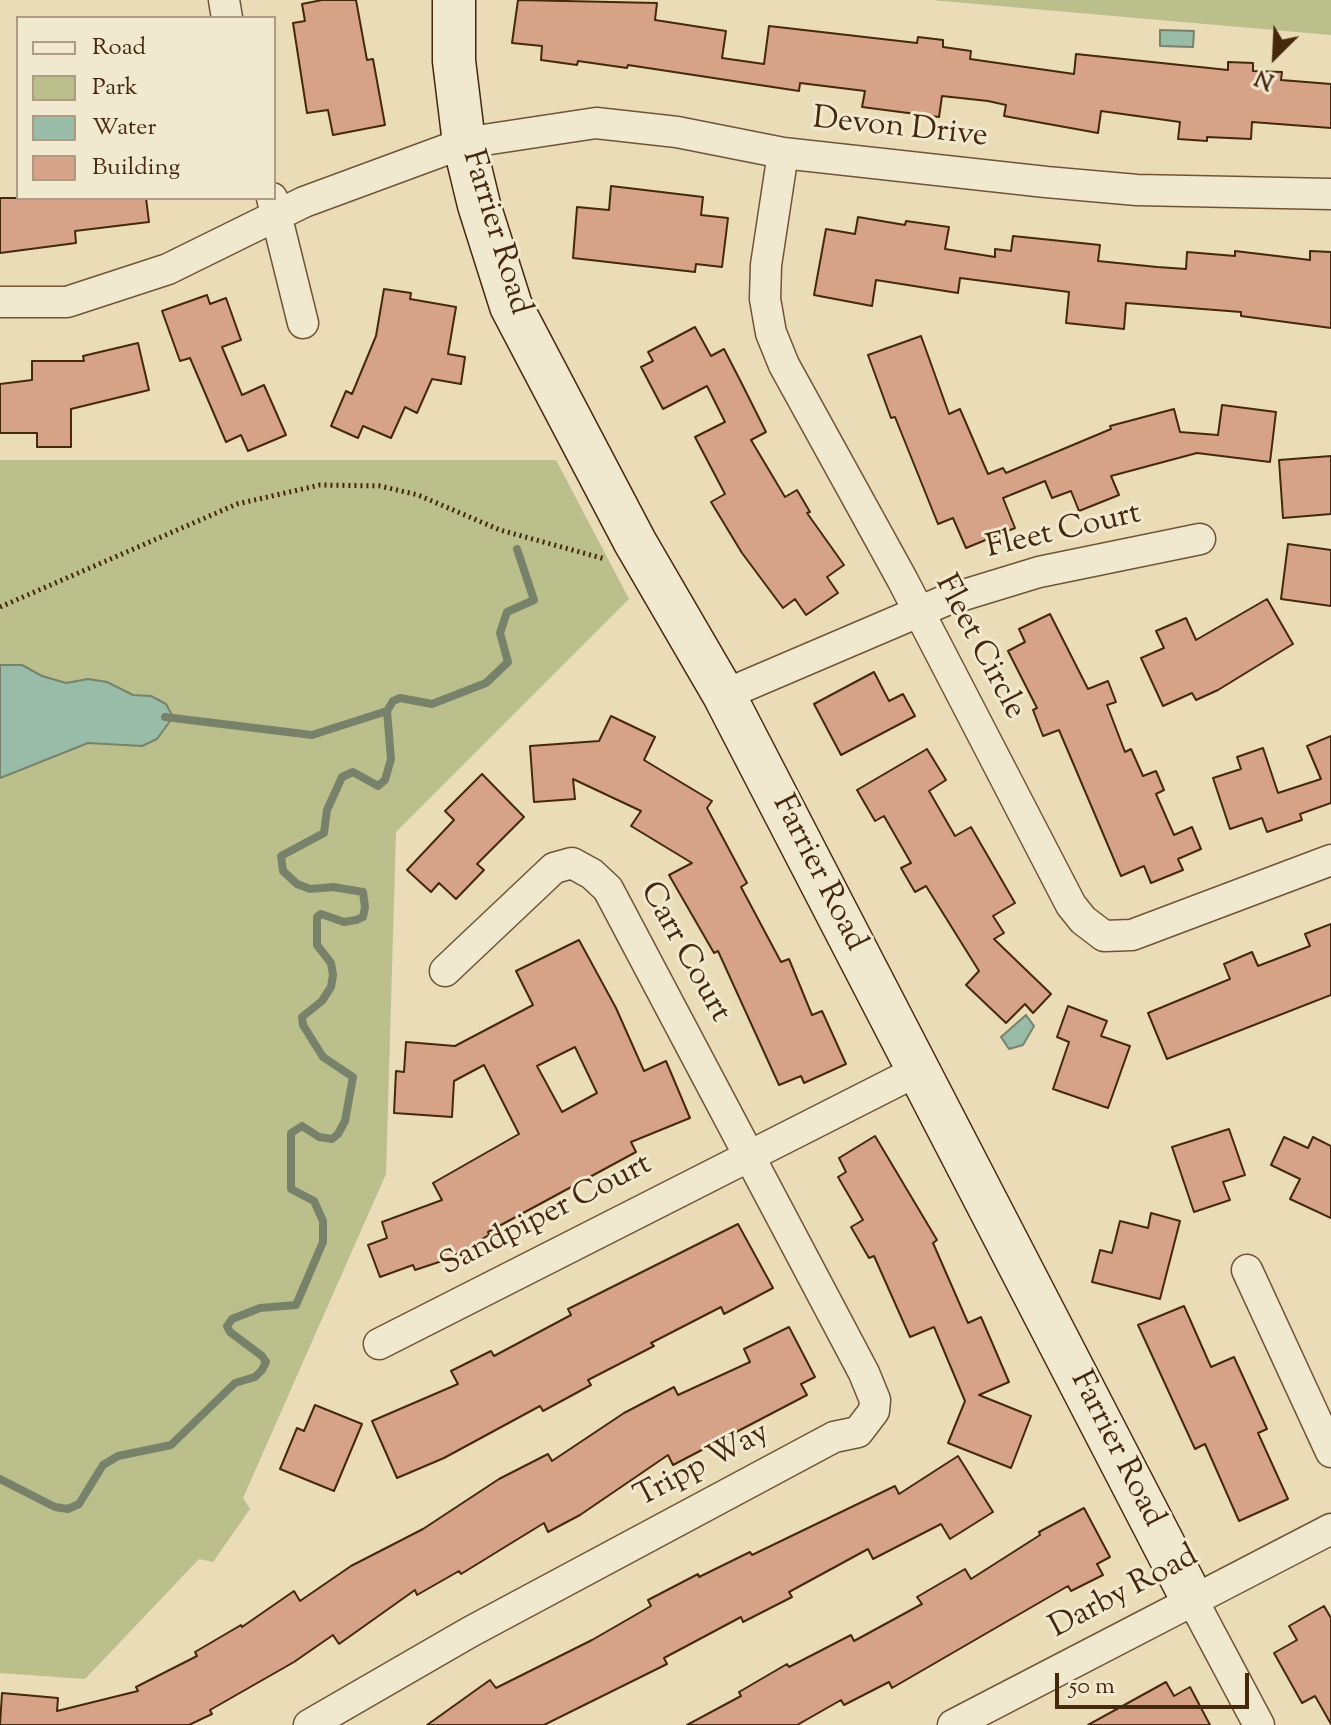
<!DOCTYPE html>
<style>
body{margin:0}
#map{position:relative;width:1331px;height:1725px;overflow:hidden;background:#eadcb6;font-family:"Sorts Mill Goudy",serif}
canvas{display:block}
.legend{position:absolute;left:16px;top:16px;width:260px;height:184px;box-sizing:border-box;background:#f1e8d0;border:2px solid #ad9b82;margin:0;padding:10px 14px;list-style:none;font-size:24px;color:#46280c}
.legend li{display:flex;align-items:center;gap:16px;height:40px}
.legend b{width:40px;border:2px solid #ad9b82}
.north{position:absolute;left:1235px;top:16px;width:80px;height:80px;-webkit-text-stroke:6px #f1e8d0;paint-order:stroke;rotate:204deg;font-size:22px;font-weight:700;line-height:32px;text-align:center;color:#46280c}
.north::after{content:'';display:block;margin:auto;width:28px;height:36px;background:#46280c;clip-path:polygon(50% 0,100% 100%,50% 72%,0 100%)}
.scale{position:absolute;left:1055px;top:1673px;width:194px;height:36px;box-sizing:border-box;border:4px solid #46280c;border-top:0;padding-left:10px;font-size:24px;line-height:28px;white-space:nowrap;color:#46280c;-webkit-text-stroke:6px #f1e8d0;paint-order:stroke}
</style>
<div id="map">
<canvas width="1331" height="1725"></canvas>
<ul class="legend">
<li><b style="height:10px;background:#f1e8d0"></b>Road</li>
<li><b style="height:22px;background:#babf8b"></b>Park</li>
<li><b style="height:22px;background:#99bca9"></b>Water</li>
<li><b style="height:22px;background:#d6a388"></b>Building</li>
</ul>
<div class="north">N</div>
<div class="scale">50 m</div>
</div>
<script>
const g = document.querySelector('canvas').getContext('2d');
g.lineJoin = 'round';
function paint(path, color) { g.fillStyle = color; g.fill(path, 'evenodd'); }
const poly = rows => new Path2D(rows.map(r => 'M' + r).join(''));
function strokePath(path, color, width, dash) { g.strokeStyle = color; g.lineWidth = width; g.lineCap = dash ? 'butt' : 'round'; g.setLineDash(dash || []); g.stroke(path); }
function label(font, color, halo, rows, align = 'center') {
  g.font = font + ' "Sorts Mill Goudy",serif'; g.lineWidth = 6; g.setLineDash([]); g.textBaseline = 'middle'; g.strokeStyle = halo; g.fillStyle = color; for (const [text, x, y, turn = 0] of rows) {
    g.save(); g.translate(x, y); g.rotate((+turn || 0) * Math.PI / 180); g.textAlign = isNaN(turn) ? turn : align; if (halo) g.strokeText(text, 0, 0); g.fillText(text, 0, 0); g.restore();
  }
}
const green = poly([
 [931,0,1331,0,1331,35],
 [0,460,556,460,629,599,396,832,386,1174,243,1498,250,1509,213,1562,199,1559,85,1679,0,1673]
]);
const water = poly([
 [1160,30,1194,31,1193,47,1160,46,1160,30],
 [0,665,22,665,42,676,66,683,88,679,107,682,133,695,151,696,166,704,173,717,157,739,142,746,88,743,0,778,0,665],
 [1026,1015,1034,1026,1023,1045,1009,1049,1001,1037,1026,1015]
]);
const stream = poly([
 [165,717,312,735,387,711,393,701,400,698,432,704,486,683,508,662,500,633,507,612,534,600,517,549],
 [0,1479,55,1507,68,1509,79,1504,103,1465,118,1456,171,1445,235,1383,255,1377,262,1370,266,1362,262,1356,230,1332,227,1326,232,1319,260,1308,296,1305,323,1242,323,1221,314,1201,291,1189,291,1133,302,1126,319,1137,332,1139,338,1134,345,1121,353,1077,323,1057,303,1025,302,1017,322,1001,331,987,333,975,331,963,317,945,317,917,321,914,344,922,356,920,363,917,365,907,363,892,333,887,310,889,297,884,283,871,281,856,324,833,327,810,342,777,353,772,378,786,385,780,391,759,387,711]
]);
const building = poly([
 [322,0,356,0,367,60,373,59,385,125,333,135,328,110,307,113,293,23,305,21,302,4,322,0],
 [518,0,657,3,655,20,726,31,722,58,764,64,769,26,917,43,918,37,943,40,943,47,971,51,970,59,1074,74,1076,54,1228,70,1228,62,1253,63,1253,71,1282,72,1281,80,1331,84,1331,128,1252,122,1251,139,1207,137,1207,141,1178,139,1180,122,1101,111,1098,133,1004,116,1006,105,988,101,942,96,939,117,862,107,865,91,800,83,799,91,628,65,627,68,578,61,577,65,541,60,542,46,512,43,518,0],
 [611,186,703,197,701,215,728,218,722,267,696,264,695,272,573,258,577,207,609,210,611,186],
 [0,198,146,198,149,222,75,231,76,243,0,253,0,198],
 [858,217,905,225,906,221,949,227,945,249,995,257,995,249,1011,251,1013,236,1100,245,1098,261,1157,267,1186,269,1187,252,1235,256,1235,251,1310,260,1310,251,1331,252,1331,328,1241,316,1241,312,1126,303,1124,329,1066,323,1069,292,960,278,958,293,876,280,872,306,814,295,826,229,855,234,858,217],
 [384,289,411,293,410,299,456,307,448,354,465,357,461,384,432,379,417,413,405,407,391,438,363,426,358,438,331,426,346,391,352,394,376,336,384,289],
 [207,295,210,304,226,298,241,340,222,347,242,395,264,385,286,435,248,451,241,435,226,442,190,358,180,361,162,311,207,295],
 [695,327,711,356,724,349,742,384,766,432,751,440,785,497,797,490,810,512,807,513,844,565,827,577,838,593,806,615,795,599,783,608,742,553,711,502,725,494,695,437,725,422,707,386,663,409,641,367,653,361,648,352,695,327],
 [921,336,949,414,960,409,988,474,1003,468,1006,473,1111,429,1110,426,1174,409,1180,432,1218,435,1222,405,1276,412,1270,462,1197,453,1111,476,1119,495,1079,511,1071,491,1052,498,1045,481,1003,498,1015,528,966,548,953,518,938,524,895,417,891,418,868,355,921,336],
 [138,343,149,390,71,409,71,447,37,447,37,433,0,433,0,384,32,380,32,361,84,361,83,356,138,343],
 [1331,456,1331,514,1283,518,1279,460,1331,456],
 [1288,544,1331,550,1331,606,1281,599,1288,544],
 [1267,599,1293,644,1218,690,1196,700,1192,693,1163,706,1141,658,1164,648,1156,631,1186,618,1196,640,1267,599],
 [1050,614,1088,689,1108,681,1116,702,1107,705,1125,752,1131,749,1143,776,1156,771,1164,790,1156,794,1174,835,1192,827,1201,849,1178,859,1183,870,1151,883,1144,866,1121,876,1059,730,1043,736,1033,710,1037,708,1008,651,1025,642,1019,629,1050,614],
 [874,672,889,701,903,694,915,716,841,755,814,704,874,672],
 [611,716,655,737,644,760,712,801,707,808,747,883,741,887,781,962,789,959,812,1015,822,1011,846,1064,804,1083,801,1076,779,1085,718,951,714,953,669,875,692,863,631,826,641,811,573,779,575,799,534,802,530,746,599,741,611,716],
 [1331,736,1331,803,1300,814,1302,820,1267,832,1262,818,1230,829,1213,778,1241,769,1237,757,1263,748,1278,793,1321,779,1307,746,1331,736],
 [927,749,946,780,929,791,955,836,971,827,1015,903,993,916,1004,933,994,939,1051,994,1033,1013,1025,1004,1006,1023,966,985,979,971,926,886,915,892,901,868,911,863,884,816,875,821,857,790,927,749],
 [482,774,524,817,477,864,484,870,456,899,439,883,431,892,407,870,454,820,445,811,482,774],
 [1331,924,1331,995,1167,1059,1148,1013,1230,979,1224,964,1252,952,1258,966,1310,946,1305,934,1331,924],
 [579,940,616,1008,644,1071,666,1061,690,1118,631,1142,636,1152,488,1232,489,1235,448,1259,415,1270,413,1265,380,1277,368,1245,387,1238,382,1222,442,1200,433,1183,519,1134,484,1065,454,1081,452,1117,394,1113,396,1071,404,1072,406,1042,455,1046,533,1005,516,971,579,940],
 [575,1047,597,1093,562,1112,537,1066,575,1047],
 [1068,1006,1107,1021,1101,1036,1130,1046,1108,1108,1053,1089,1069,1042,1057,1037,1068,1006],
 [1229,1129,1245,1175,1223,1182,1230,1200,1194,1212,1172,1147,1229,1129],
 [875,1136,937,1240,933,1243,968,1323,981,1317,1009,1382,979,1395,1031,1416,1011,1468,948,1443,965,1401,934,1327,910,1337,874,1256,869,1258,851,1227,863,1220,838,1177,846,1172,839,1158,875,1136],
 [1284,1137,1308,1148,1313,1137,1331,1146,1331,1218,1290,1199,1300,1179,1271,1165,1284,1137],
 [1151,1213,1180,1221,1160,1299,1092,1282,1100,1250,1112,1253,1120,1221,1148,1228,1151,1213],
 [738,1224,773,1288,724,1314,721,1307,651,1343,654,1346,588,1380,591,1385,543,1411,540,1406,444,1458,397,1478,372,1421,458,1384,451,1371,491,1351,494,1356,571,1315,568,1309,738,1224],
 [1184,1306,1211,1367,1234,1357,1267,1429,1258,1433,1288,1499,1239,1521,1205,1444,1195,1449,1138,1325,1184,1306],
 [789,1327,815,1377,801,1384,807,1395,673,1465,668,1455,580,1515,548,1532,544,1523,461,1574,459,1571,417,1595,415,1590,339,1644,333,1635,294,1662,210,1710,212,1714,189,1725,0,1725,2,1693,58,1698,57,1711,138,1691,136,1687,197,1656,195,1652,241,1625,242,1627,294,1591,300,1601,351,1566,423,1529,499,1479,548,1454,552,1461,624,1413,674,1387,678,1395,750,1362,744,1349,789,1327],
 [315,1405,362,1424,334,1491,280,1469,297,1428,304,1431,315,1405],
 [958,1456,993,1512,950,1539,941,1524,873,1559,868,1549,789,1592,792,1597,743,1622,741,1617,664,1658,667,1664,544,1725,427,1725,490,1680,496,1688,592,1640,651,1606,648,1600,698,1574,699,1577,750,1552,752,1555,895,1486,899,1494,958,1456],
 [1084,1508,1110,1557,1097,1564,1103,1575,1071,1591,1068,1586,892,1688,889,1682,844,1705,841,1700,797,1725,687,1725,741,1696,739,1692,787,1664,789,1667,851,1635,854,1641,922,1604,917,1597,965,1569,971,1579,1040,1535,1039,1532,1084,1508],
 [1324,1606,1331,1618,1331,1724,1315,1696,1302,1703,1274,1653,1297,1640,1289,1626,1324,1606],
 [1166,1682,1174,1696,1190,1687,1210,1725,1088,1725,1166,1682]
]);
const path = poly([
 [0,607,237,504,320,485,380,486,418,495,500,530,605,559]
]);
const street = poly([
 [224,0,227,18],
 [783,153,766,265,765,299,771,333,784,365,902,579,1071,905,1083,920,1104,936,1132,935,1331,860],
 [272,198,303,323],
 [0,302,67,302,168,269,304,202,464,143,596,123,677,132,783,153,1046,182,1137,190,1331,194],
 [724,695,944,601,1039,572,1200,539],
 [1247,1270,1331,1452],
 [379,1344,919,1070],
 [1192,1599,1259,1725],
 [309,1725,470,1632,834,1437,858,1432,874,1411,875,1400,864,1373,608,889,592,874,572,863,554,868,445,971],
 [953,1725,1331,1529]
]);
const secondary = poly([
 [454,0,454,61,464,143,479,205,511,306,635,542,724,695,1192,1599]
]);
const streetNames = [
 ["Devon Drive",900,130,6],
 ["Farrier Road",494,233,73],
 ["Fleet Court",1064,533,-13],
 ["Fleet Circle",978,648,62],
 ["Farrier Road",817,874,63],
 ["Carr Court",683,953,61],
 ["Sandpiper Court",547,1217,-27],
 ["Farrier Road",1115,1450,63],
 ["Tripp Way",703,1467,-28],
 ["Darby Road",1125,1594,-28]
];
paint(green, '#babf8b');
paint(water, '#99bca9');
strokePath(water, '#78816a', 2);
strokePath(stream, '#78816a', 8);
paint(building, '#d6a388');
strokePath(building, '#46280c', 2);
strokePath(street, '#6f5536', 33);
strokePath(secondary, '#46280c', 45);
strokePath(path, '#46280c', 5, [2, 4]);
strokePath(street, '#f1e8d0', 30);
strokePath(secondary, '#f1e8d0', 42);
label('32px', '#46280c', '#f1e8d0', streetNames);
</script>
